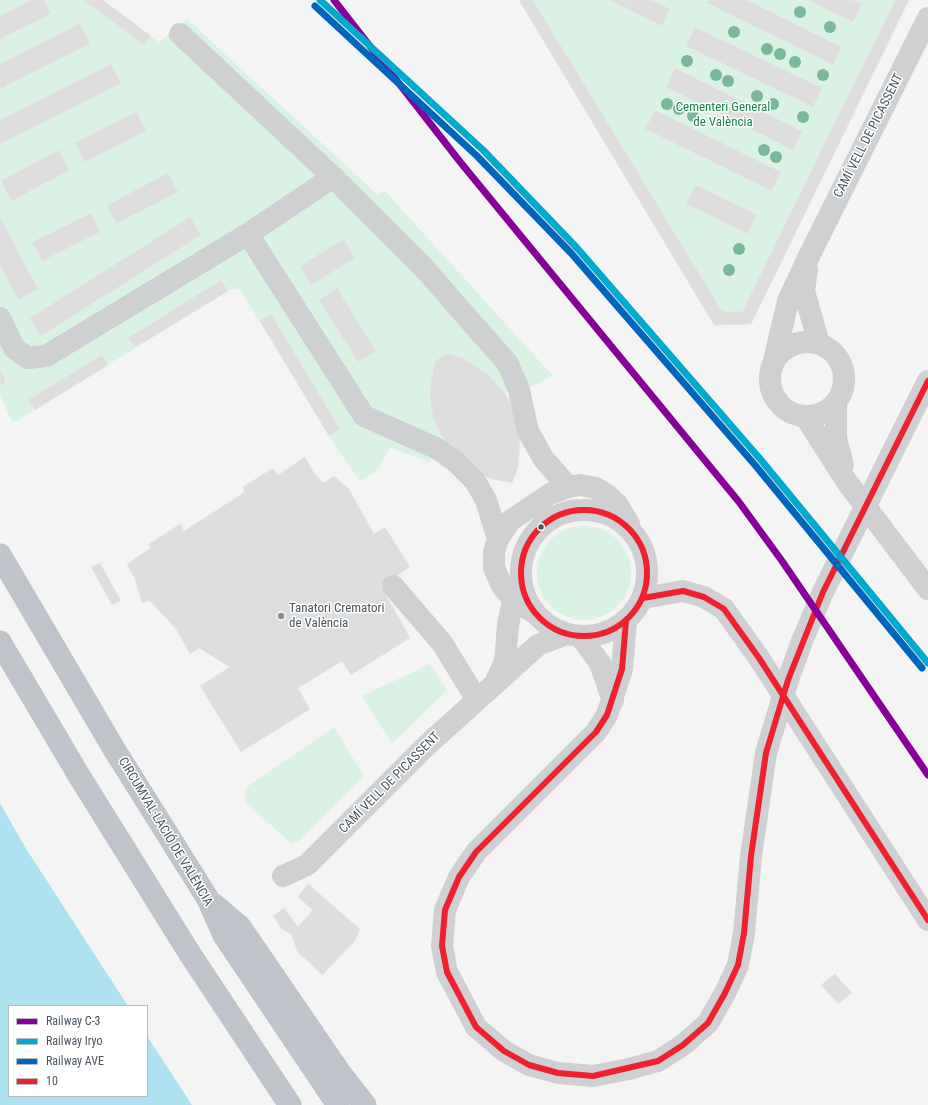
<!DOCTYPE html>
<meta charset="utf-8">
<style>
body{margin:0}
#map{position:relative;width:928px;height:1105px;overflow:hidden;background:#f4f4f4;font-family:"Roboto Condensed",sans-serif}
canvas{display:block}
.legend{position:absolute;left:8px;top:1005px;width:140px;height:92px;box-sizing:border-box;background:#fff;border:1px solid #b7bbc0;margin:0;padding:5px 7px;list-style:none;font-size:12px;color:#4a5661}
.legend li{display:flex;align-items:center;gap:8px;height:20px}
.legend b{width:20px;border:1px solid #b7bbc0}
</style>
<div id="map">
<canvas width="928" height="1105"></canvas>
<ul class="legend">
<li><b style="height:5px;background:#870099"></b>Railway C-3</li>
<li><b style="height:5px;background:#00a9ce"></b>Railway Iryo</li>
<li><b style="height:5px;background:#0065bd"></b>Railway AVE</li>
<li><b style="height:5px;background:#ed222e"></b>10</li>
</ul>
</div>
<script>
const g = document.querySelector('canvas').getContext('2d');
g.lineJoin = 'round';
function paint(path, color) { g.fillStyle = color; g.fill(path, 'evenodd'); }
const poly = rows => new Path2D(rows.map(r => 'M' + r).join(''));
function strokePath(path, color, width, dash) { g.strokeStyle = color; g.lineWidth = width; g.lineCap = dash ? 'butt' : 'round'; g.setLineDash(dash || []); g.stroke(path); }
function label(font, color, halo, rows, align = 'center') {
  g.font = font + ' "Roboto Condensed",sans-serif'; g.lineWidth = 3; g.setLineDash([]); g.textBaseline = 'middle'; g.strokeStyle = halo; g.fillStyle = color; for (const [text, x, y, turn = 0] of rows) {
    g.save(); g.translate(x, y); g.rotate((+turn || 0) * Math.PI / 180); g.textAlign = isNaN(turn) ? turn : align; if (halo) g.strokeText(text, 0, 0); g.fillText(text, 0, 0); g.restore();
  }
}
const green = poly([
 [0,0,102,0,159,42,187,19,378,195,385,191,553,376,531,387,505,393,511,401,521,440,519,459,511,482,492,480,477,473,442,437,430,462,390,448,378,470,360,481,332,441,241,291,235,288,228,291,13,423,0,396],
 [519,0,909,0,751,324,714,325],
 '537 573a47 47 0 1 1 94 0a47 47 0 1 1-94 0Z',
 [430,664,447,690,392,744,362,696],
 [334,727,364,776,299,841,292,844,247,804,245,795,247,787]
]);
const water = poly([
 [0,803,25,847,128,1006,9,1006,9,1096,147,1096,147,1036,192,1105,0,1105]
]);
const building = poly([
 [31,0,44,0,51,14,0,39,0,16,31,0],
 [84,0,103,0,151,36,144,45,84,0],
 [519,0,533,0,722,311,742,312,895,0,909,0,751,324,714,325,519,0],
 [609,0,652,0,670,9,662,26,609,0],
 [709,0,747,0,842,47,833,65,707,3,709,0],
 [808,0,854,0,862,4,853,22,808,0],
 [80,23,90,44,0,89,0,64,80,23],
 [695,27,822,88,813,107,686,46,695,27],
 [111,64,121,83,0,144,0,120,111,64],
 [675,68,802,131,793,150,666,87,675,68],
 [655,110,781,172,772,191,645,129,655,110],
 [137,112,146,131,85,162,75,143,137,112],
 [59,150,69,170,12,201,1,181,59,150],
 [168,173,178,192,116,224,107,205,168,173],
 [696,185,757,215,748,234,686,204,696,185],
 [91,213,100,232,42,261,32,242,91,213],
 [0,217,38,289,18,300,0,266,0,217],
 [190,217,201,235,41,336,30,318,190,217],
 [344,239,355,258,311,285,300,266,344,239],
 [221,280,228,291,136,347,128,338,221,280],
 [337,288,376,351,358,362,319,300,337,288],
 [271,314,340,429,329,436,260,321,271,314],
 [450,354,463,358,489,375,503,391,509,401,516,417,520,439,518,468,512,483,493,479,478,473,448,446,440,434,433,417,430,400,431,382,435,362,443,355,450,354],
 [102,355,108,365,35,410,28,400,102,355],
 [0,370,6,382,0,386,0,370],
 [305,457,314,473,323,483,334,476,349,489,374,534,385,527,410,567,381,586,410,638,351,675,342,661,298,688,310,709,241,752,200,686,230,667,199,648,190,654,176,629,150,601,142,603,135,579,127,564,151,548,149,544,180,524,184,531,245,492,243,487,273,468,278,475,305,457],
 [100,563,121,601,112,605,91,567,100,563],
 [308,884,360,929,355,941,322,975,297,951,292,935,281,928,273,916,284,908,298,927,313,910,298,897,308,884],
 [835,974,852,993,838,1004,821,985,835,974]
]);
const minor = poly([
 [180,34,333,177,423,267,508,364,519,390,528,431,543,458,568,487],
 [248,234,364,416,436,448,455,461,475,481,486,500,498,539],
 [807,270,804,291,819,344],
 [0,318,14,348,28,358,46,356,248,234,333,177],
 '770 379a37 37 0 1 1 74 0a37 37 0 1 1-74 0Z',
 [774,361,788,301,810,254,928,18],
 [836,402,836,438,843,465],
 [805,416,847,482,928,589],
 [891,455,928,381],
 '521 573a63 63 0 1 1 126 0a63 63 0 1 1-126 0Z',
 [393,586,442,643,477,700],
 [643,598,683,591,704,597,724,609,759,658,928,920],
 [533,612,512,598,502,586,494,568,494,552,498,539,510,521,550,494,568,487,580,485,596,488,607,495,617,504,629,524],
 [626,621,622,669,607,715,596,732,476,852,459,877,445,910,442,946,447,972,476,1027,504,1051,529,1065,558,1073,593,1076,629,1069,658,1061,683,1045,708,1023,725,993,738,965,744,933,751,856,766,753],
 [580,636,600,663,613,701],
 [496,681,505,662,508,625,516,586],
 [283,876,307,865,426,746,538,645,566,634]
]);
const highway = poly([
 [0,555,114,749,208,899,224,935,338,1105],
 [0,642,78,774,190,954,290,1105],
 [213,904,240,927,340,1073,365,1105]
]);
const minorBridge = poly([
 [766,753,788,680,802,641,823,592,891,455]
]);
const bus1 = poly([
 '521 573a63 63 0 1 1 126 0a63 63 0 1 1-126 0Z',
 [643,598,683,591,704,597,724,609,759,658,928,920],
 [626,621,622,669,607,715,596,732,476,852,459,877,445,910,442,946,447,972,476,1027,504,1051,529,1065,558,1073,593,1076,658,1061,683,1045,708,1023,725,993,738,965,744,933,751,856,766,753,788,680,823,592,928,381]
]);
const rail1 = poly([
 [334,0,461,163,739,502,782,561,928,775]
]);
const rail2 = poly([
 [320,0,483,150,577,248,761,460,928,663]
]);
const rail3 = poly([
 [315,6,477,156,571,253,755,465,922,668]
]);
const trees = [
 [800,12],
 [830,27],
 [734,32],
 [767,49],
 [780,54],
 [687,61],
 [795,62],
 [716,75],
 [823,75],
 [728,81],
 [757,96],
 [667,104],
 [773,104],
 [679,109],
 [693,116],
 [803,117],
 [764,150],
 [776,157],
 [739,249],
 [729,270]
];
const markers = [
 [541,527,3.5,"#4a5661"],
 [281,616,4,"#868d94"]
];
const parkNames = [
 ["Cementeri General",723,108],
 ["de València",723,123]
];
const streetNames = [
 ["CAMÍ VELL DE PICASSENT",869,136,-63],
 ["CAMÍ VELL DE PICASSENT",390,783,-45],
 ["CIRCUMVAL·LACIÓ DE VALÈNCIA",165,832,59]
];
const poiNames = [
 ["Tanatori Crematori",289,609],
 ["de València",289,624]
];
paint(green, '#d9f2e3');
paint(water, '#aee2f0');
paint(building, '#ddddde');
strokePath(building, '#e5e6e7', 1);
strokePath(highway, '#b9bec3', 23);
strokePath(minor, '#ced0d2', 22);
strokePath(highway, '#bec4c9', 22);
strokePath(minorBridge, '#ced0d2', 22);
strokePath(bus1, '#ed222e', 6);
strokePath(rail1, '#870099', 7);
strokePath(rail2, '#00a9ce', 7);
strokePath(rail3, '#0065bd', 7);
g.fillStyle = '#7ab899';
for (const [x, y] of trees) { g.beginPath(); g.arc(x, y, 6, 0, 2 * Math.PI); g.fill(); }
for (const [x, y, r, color] of markers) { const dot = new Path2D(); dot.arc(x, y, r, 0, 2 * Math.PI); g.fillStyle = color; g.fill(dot); strokePath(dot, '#fff', 1.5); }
label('13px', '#17864f', '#fff', parkNames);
label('13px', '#4a5661', '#fff', streetNames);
label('13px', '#4a5661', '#fff', poiNames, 'left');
</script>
